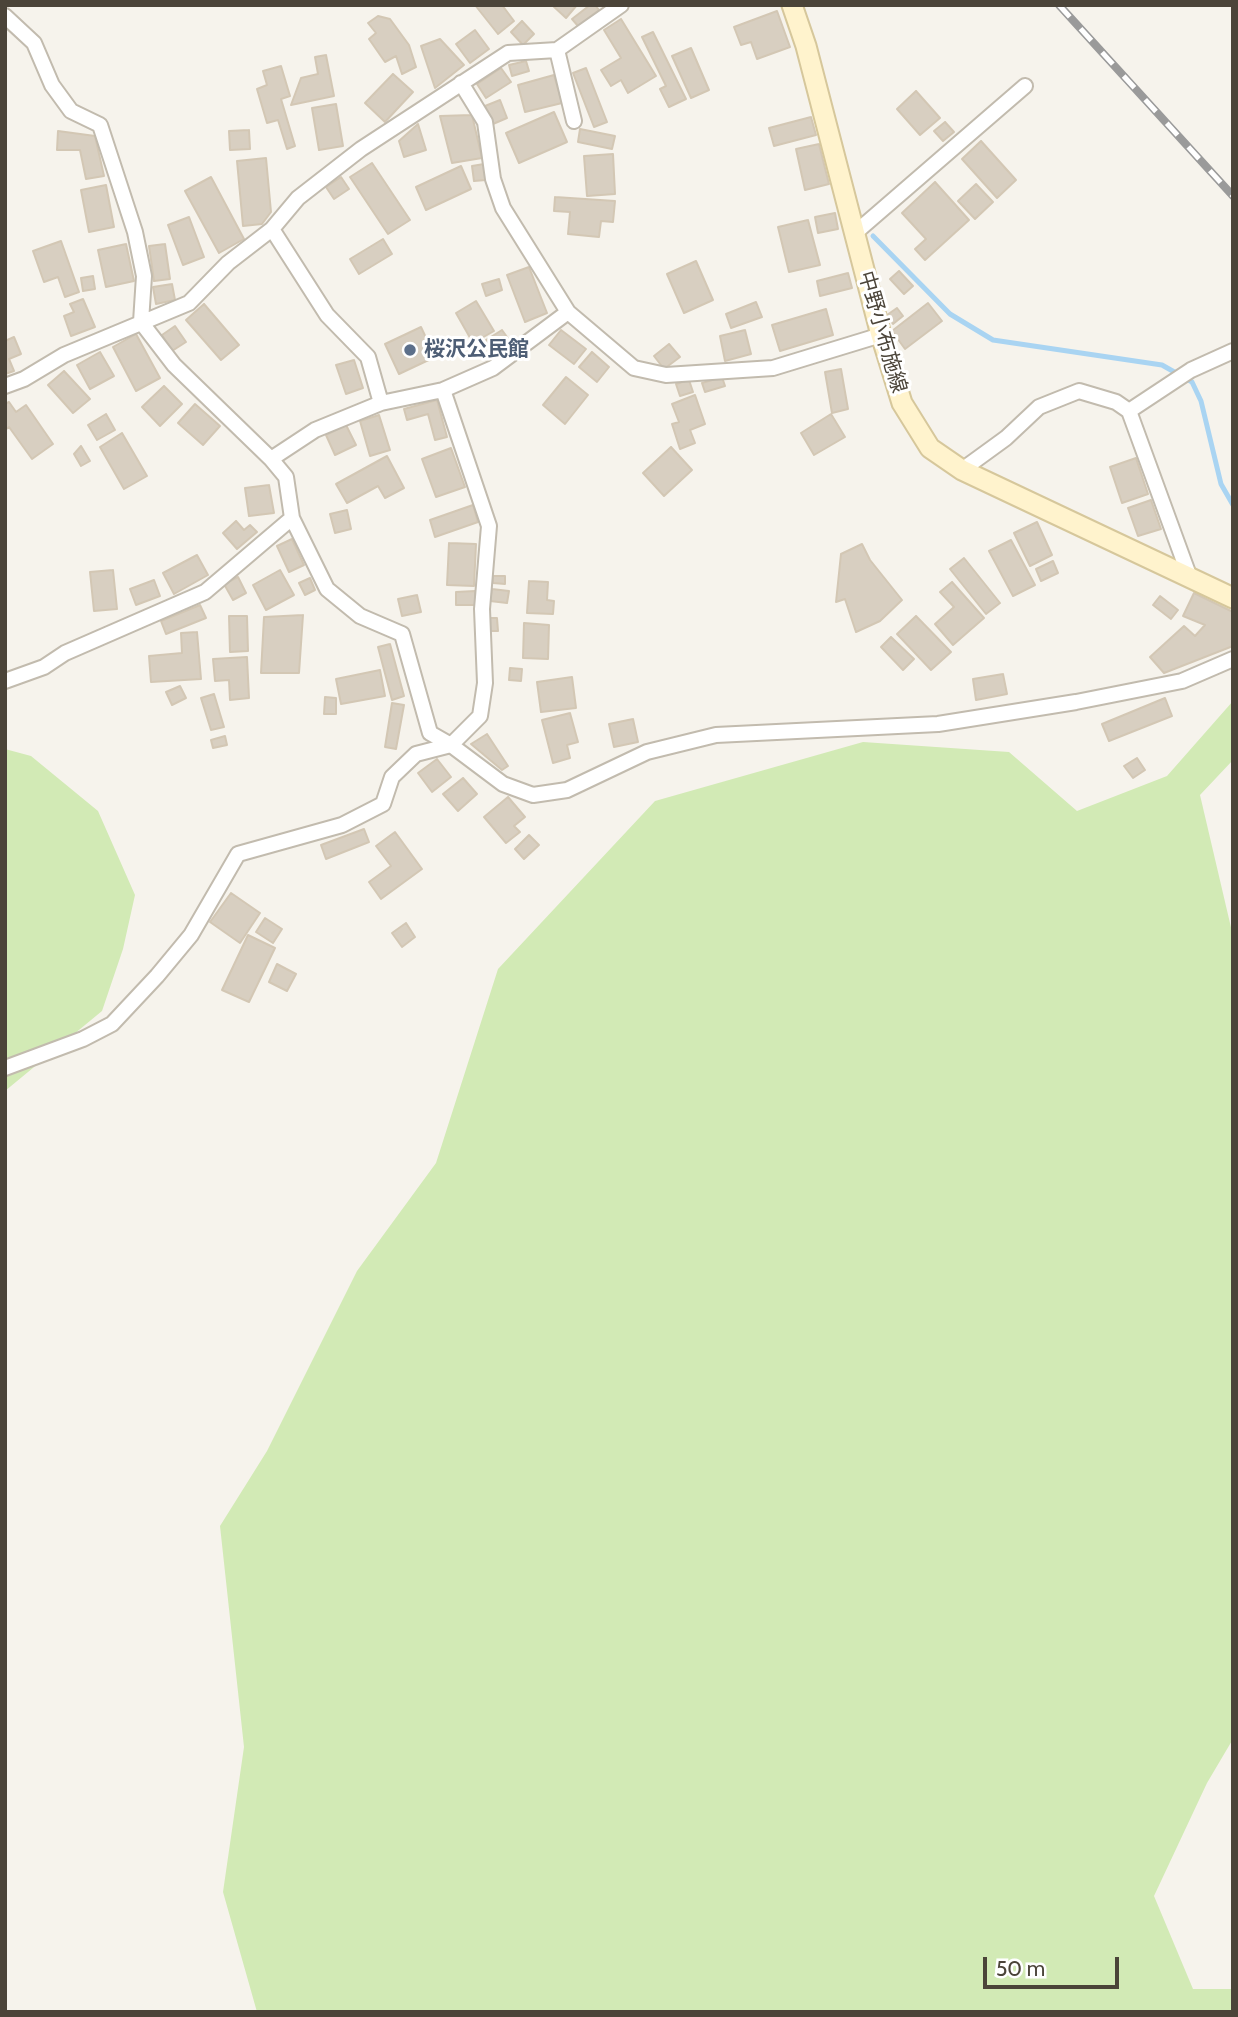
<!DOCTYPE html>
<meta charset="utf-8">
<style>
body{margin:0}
#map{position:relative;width:1238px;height:2017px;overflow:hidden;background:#f6f3ec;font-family:Cabin,sans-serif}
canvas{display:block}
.frame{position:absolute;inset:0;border:7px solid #4b4439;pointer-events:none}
.scale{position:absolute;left:983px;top:1957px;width:136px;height:32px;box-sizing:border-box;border:4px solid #4b4439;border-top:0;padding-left:9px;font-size:21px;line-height:24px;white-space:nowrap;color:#4b4439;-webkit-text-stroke:5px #fff;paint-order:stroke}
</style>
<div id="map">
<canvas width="1238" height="2017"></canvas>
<div class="frame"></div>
<div class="scale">50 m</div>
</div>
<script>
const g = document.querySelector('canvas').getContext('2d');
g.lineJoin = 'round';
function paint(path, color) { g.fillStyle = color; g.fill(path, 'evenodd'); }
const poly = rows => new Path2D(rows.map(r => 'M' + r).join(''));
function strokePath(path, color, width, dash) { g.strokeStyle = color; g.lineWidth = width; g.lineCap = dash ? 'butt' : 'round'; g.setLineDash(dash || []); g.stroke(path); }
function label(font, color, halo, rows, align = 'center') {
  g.font = font + ' Cabin,"Noto Sans JP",sans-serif'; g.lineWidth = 6; g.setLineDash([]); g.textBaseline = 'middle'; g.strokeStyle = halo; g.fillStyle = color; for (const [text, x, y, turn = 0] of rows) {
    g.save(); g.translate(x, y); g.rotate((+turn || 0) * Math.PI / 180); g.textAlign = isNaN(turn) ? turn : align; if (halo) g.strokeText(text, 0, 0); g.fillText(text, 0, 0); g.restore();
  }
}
const green = poly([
 [1233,701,1233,760,1200,795,1233,936,1233,1739,1207,1783,1154,1896,1193,1989,1233,1989,1233,2012,257,2012,223,1892,244,1747,220,1526,267,1451,357,1271,436,1163,498,969,655,801,863,742,1009,752,1077,811,1167,776],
 [5,749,31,756,98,811,135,895,123,949,102,1011,5,1091]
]);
const stream = poly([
 [873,236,950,314,993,340,1162,365,1192,382,1201,401,1221,484,1233,505]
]);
const building = poly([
 [475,5,502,5,514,21,498,34,475,5],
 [552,5,577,5,566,18,552,5],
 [590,5,595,5,599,10,578,26,572,19,590,5],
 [777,11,790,47,757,59,751,42,741,45,734,27,777,11],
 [378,16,390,19,409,45,416,67,402,74,396,56,385,62,369,39,376,33,368,23,378,16],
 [621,19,656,76,628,93,621,80,611,86,601,70,621,58,604,30,621,19],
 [522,21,534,34,523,45,511,32,522,21],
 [475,30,489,49,470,63,456,44,475,30],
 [653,32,686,99,669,107,660,89,666,86,642,37,653,32],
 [440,39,464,65,435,88,421,46,440,39],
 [691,48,709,90,691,98,672,56,691,48],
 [326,55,334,96,291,105,301,78,318,74,315,57,326,55],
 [526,61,529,71,512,76,509,65,526,61],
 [281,66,290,96,281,99,295,146,287,149,278,120,267,123,257,89,267,85,263,71,281,66],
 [501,68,511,82,486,98,477,84,501,68],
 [586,68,607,122,594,127,573,73,586,68],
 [393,74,413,92,385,122,365,103,393,74],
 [554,75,562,103,525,112,518,85,554,75],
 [916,91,940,118,920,135,897,109,916,91],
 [500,100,507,118,493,124,485,106,500,100],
 [336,104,343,146,319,150,312,108,336,104],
 [554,112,567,142,519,163,506,133,554,112],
 [472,115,482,158,452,163,440,116,472,115],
 [811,117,816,135,774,146,769,128,811,117],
 [945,122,954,132,943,141,934,131,945,122],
 [418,124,426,150,404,157,399,141,418,124],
 [580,129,615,136,612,149,578,142,580,129],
 [249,130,250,149,230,150,229,131,249,130],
 [58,131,95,136,104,176,86,179,80,150,57,150,58,131],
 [981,141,1016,180,997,198,962,159,981,141],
 [819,144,829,184,805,190,796,149,819,144],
 [613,154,615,194,587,196,584,156,613,154],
 [266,158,271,212,262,224,243,226,237,161,266,158],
 [372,163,410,220,388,234,350,177,372,163],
 [484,164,486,180,474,181,472,166,484,164],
 [461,166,471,189,426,210,416,187,461,166],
 [211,177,244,239,219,253,185,191,211,177],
 [341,177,349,189,334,199,326,187,341,177],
 [935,182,969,220,925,260,915,249,926,239,902,213,935,182],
 [976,184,993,202,975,219,958,201,976,184],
 [106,185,114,227,89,232,81,190,106,185],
 [555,197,615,201,613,222,601,221,599,237,568,234,570,212,554,211,555,197],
 [835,213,838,229,818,233,815,217,835,213],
 [189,217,204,257,183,265,168,225,189,217],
 [808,220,820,265,789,272,778,227,808,220],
 [383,239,392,254,359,274,350,259,383,239],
 [61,241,79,292,65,297,58,277,44,282,33,251,61,241],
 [126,244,134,281,106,287,98,250,126,244],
 [165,244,170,279,154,281,149,246,165,244],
 [696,261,713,300,684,313,667,274,696,261],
 [529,267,547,313,525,322,507,275,529,267],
 [899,271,913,286,904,294,890,279,899,271],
 [848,273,852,288,820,296,817,281,848,273],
 [93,276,95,289,83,291,81,278,93,276],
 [499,279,502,290,486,296,482,284,499,279],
 [172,284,175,300,156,304,153,287,172,284],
 [83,299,95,327,71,336,64,316,74,312,70,304,83,299],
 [476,301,494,331,473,343,456,313,476,301],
 [756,302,762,317,731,328,726,314,756,302],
 [928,303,942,321,905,349,892,331,928,303],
 [204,304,239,345,221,360,186,320,204,304],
 [897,308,903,316,893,324,887,315,897,308],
 [826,309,833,335,780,351,772,325,826,309],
 [175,326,186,342,172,351,162,335,175,326],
 [421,327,435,357,399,374,385,344,421,327],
 [502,330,512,344,497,355,486,340,502,330],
 [561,330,586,349,574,364,549,345,561,330],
 [745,330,751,354,725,361,720,336,745,330],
 [136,334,160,378,136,391,113,347,136,334],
 [14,337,21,354,9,359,14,371,5,374,5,341,14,337],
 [669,344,680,357,664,369,654,356,669,344],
 [100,352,114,376,90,389,77,365,100,352],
 [592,352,609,367,597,382,579,367,592,352],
 [354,360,363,388,346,394,336,365,354,360],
 [841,369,848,409,832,413,825,372,841,369],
 [64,371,90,399,73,413,48,385,64,371],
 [566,377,588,395,565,424,543,405,566,377],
 [722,377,725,386,705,392,702,383,722,377],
 [689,380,693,392,680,396,676,384,689,380],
 [164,386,182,404,160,426,142,407,164,386],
 [695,395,705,424,690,430,695,443,680,449,672,424,679,422,672,404,695,395],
 [437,400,447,437,435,440,428,414,407,420,404,409,437,400],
 [9,402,16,412,26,405,53,444,32,459,9,427,5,430,5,404,9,402],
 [195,404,220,426,203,445,178,423,195,404],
 [106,414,115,430,97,440,88,425,106,414],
 [831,414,845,437,814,455,801,433,831,414],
 [379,415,390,450,370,456,360,421,379,415],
 [346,425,356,445,335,455,326,435,346,425],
 [122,433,147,476,124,489,100,447,122,433],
 [81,446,90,461,81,466,74,454,81,446],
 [671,447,692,470,664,496,643,473,671,447],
 [451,448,465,487,436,497,422,459,451,448],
 [387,456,404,488,385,498,378,486,347,503,336,484,387,456],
 [1136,458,1148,494,1122,503,1110,467,1136,458],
 [269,485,274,513,249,516,245,488,269,485],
 [1151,500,1161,529,1138,536,1128,508,1151,500],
 [473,505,478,522,435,537,430,520,473,505],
 [347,510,351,529,335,533,330,514,347,510],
 [236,521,244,530,250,525,257,532,237,549,223,533,236,521],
 [1037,522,1052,555,1030,566,1014,533,1037,522],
 [292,539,304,565,289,572,277,546,292,539],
 [1011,540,1035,585,1013,596,989,551,1011,540],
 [449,543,476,544,474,586,447,585,449,543],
 [862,544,870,560,902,600,880,621,856,632,845,599,836,602,841,554,862,544],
 [197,555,208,575,174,594,163,573,197,555],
 [964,558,1000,603,986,614,950,569,964,558],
 [1053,561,1058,573,1041,581,1036,569,1053,561],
 [113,570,117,609,94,611,90,572,113,570],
 [280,570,294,595,266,610,253,585,280,570],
 [493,576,505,576,505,584,493,583,493,576],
 [238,577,246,593,233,600,224,584,238,577],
 [310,578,315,590,305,595,299,583,310,578],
 [154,580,160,596,136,605,130,589,154,580],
 [529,581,548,582,547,600,554,601,553,614,527,613,529,581],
 [952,582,984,618,953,645,935,624,954,607,940,592,952,582],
 [492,589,509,591,507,603,490,601,492,589],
 [475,591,475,605,456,605,456,592,475,591],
 [1194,593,1233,612,1233,646,1164,673,1150,657,1184,626,1195,636,1205,625,1183,616,1194,593],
 [417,595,421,612,402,616,398,599,417,595],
 [1160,596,1178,610,1171,619,1153,605,1160,596],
 [200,605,206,618,166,634,161,621,200,605],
 [303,615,299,673,261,673,264,617,303,615],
 [229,616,247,616,248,651,230,652,229,616],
 [916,616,951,652,931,670,897,634,916,616],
 [489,618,497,618,498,631,489,631,489,618],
 [524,623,549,625,548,659,523,658,524,623],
 [197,632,201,679,151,682,149,656,182,653,181,633,197,632],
 [891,637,914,659,903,670,881,647,891,637],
 [390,644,404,696,392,700,378,647,390,644],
 [247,657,249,698,230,700,229,680,215,681,213,659,247,657],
 [510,668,522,669,521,681,509,680,510,668],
 [380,670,385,696,341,704,336,679,380,670],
 [1003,674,1007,694,976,700,973,679,1003,674],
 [572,677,576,708,541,712,537,682,572,677],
 [180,686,186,698,172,705,166,692,180,686],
 [214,694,224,727,211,730,201,698,214,694],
 [325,697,336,698,336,714,324,714,325,697],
 [1165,698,1172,716,1109,741,1102,724,1165,698],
 [392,703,404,705,396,749,385,747,392,703],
 [570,713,578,742,567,745,570,758,553,763,542,720,570,713],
 [633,719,638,742,614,747,609,724,633,719],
 [487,734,508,766,502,770,471,744,487,734],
 [225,736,227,745,213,748,211,740,225,736],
 [1137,758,1145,770,1133,778,1124,766,1137,758],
 [437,759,451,777,432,792,418,773,437,759],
 [463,778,477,794,458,811,443,794,463,778],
 [508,797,525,817,514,826,520,832,506,843,484,817,508,797],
 [364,829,369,842,326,859,321,845,364,829],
 [395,832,422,869,381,899,369,882,391,866,376,846,395,832],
 [529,835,539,845,524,859,515,849,529,835],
 [231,893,260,913,240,943,210,922,231,893],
 [265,918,282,929,273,943,256,932,265,918],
 [406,923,415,937,402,947,392,933,406,923],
 [248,935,275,948,249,1002,222,990,248,935],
 [277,964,296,974,287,991,269,982,277,964]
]);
const minor = poly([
 [5,16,34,43,52,85,71,111,100,125,135,232,144,276,141,322,174,365,271,459,286,477,292,518,327,589,360,616,402,634,430,733,451,745,503,784,533,795,567,790,647,752,716,735,938,724,1076,702,1182,681,1233,659],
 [557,50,574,121],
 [461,83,485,122,493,179,503,208,568,312],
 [272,229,327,315,368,357,381,403],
 [855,233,1025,86],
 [5,386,24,379,64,355,189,303,228,263,272,229,298,198,361,149,508,53,557,50,621,5],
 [1129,411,1190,578],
 [271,459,315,430,381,403,443,390,493,368,568,312,634,368,666,375,773,368,881,335],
 [962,470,1006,438,1039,407,1079,391,1116,402,1129,411,1191,370,1233,351],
 [5,681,44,667,65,653,205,592,292,518],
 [5,1068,83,1039,112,1024,157,976,191,935,238,854,342,825,383,804,392,777,416,754,451,745,480,716,485,683,482,609,489,526,443,390]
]);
const secondary = poly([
 [792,5,806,46,881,335,902,403,930,448,962,470,1233,598]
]);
const rail = poly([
 [1059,5,1233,196]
]);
const markers = [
 [410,350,7,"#5c6f8a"]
];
const streetNames = [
 ["中野小布施線",882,332,74]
];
const serviceNames = [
 ["桜沢公民館",424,350]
];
paint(green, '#d2eab5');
strokePath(stream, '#a9d4f2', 5);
paint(building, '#d8cfc1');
strokePath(building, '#d3c7b4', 2);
strokePath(minor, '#c2bbae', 18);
strokePath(secondary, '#d6c79b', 23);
strokePath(minor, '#fff', 14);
strokePath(secondary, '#fff3cd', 19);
strokePath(rail, '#9a9a9a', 8);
strokePath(rail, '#fff', 5, [16]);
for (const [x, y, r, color] of markers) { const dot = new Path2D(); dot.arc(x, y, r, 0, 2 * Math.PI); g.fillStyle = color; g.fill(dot); strokePath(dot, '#fff', 2.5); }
label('21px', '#4b4439', '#fff', streetNames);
label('bold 21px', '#4e5e75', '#fff', serviceNames, 'left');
</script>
